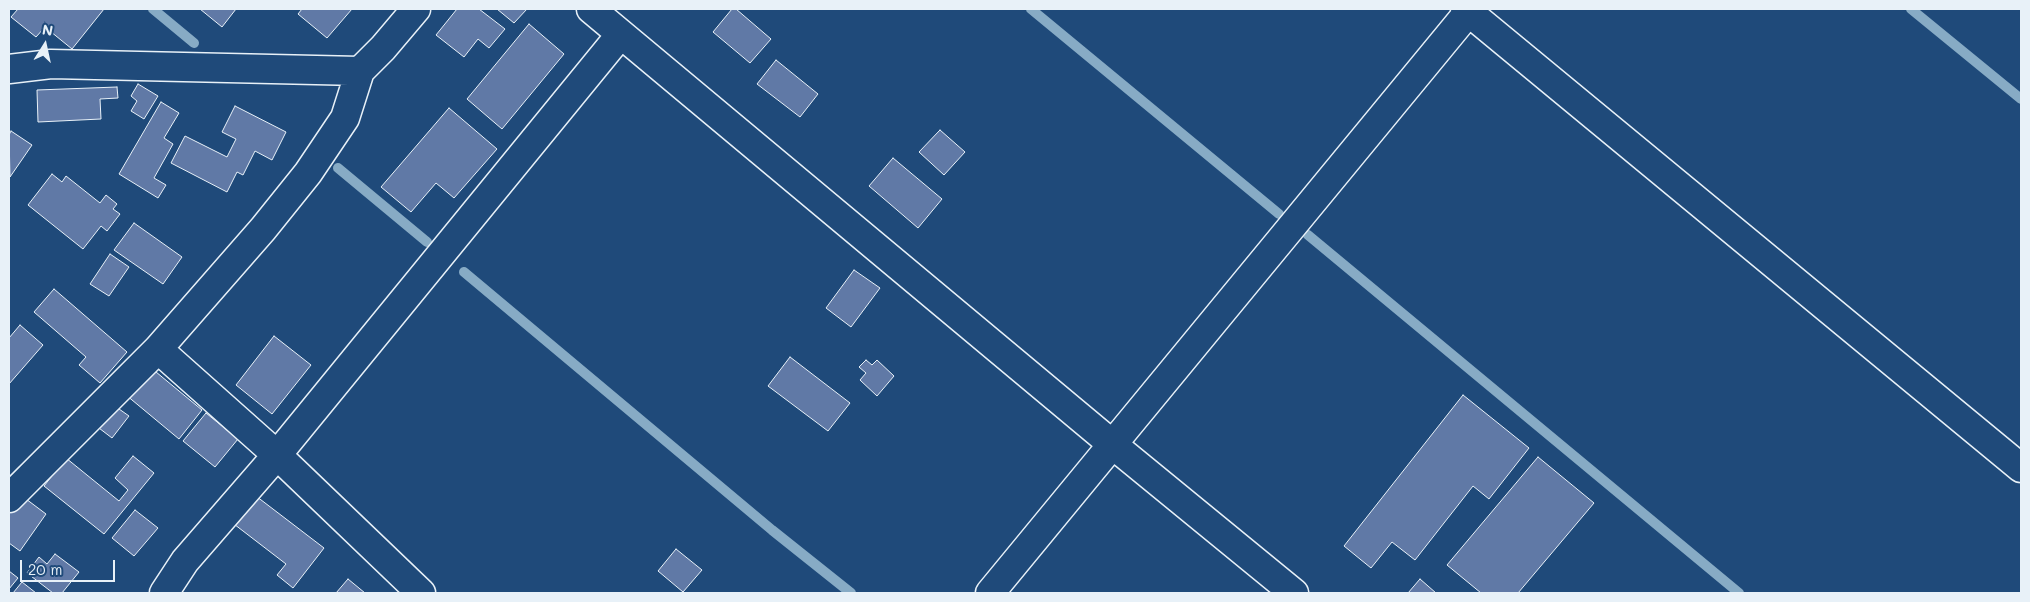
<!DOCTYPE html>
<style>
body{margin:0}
#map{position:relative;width:2030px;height:602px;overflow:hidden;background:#1f4a7a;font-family:Mali,sans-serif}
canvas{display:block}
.frame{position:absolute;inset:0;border:10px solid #e8f1f8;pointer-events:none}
.north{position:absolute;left:20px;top:20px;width:50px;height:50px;-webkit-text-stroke:4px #1f4a7a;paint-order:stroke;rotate:10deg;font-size:14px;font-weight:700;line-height:20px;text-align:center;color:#e8f1f8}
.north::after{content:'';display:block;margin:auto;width:18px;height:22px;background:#e8f1f8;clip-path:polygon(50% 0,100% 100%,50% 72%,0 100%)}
.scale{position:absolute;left:20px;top:560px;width:95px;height:22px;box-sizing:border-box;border:2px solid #e8f1f8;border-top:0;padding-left:6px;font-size:15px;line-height:18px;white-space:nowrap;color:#e8f1f8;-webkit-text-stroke:4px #1f4a7a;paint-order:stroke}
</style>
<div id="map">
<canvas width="2030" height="602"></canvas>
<div class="frame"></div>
<div class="north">N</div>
<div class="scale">20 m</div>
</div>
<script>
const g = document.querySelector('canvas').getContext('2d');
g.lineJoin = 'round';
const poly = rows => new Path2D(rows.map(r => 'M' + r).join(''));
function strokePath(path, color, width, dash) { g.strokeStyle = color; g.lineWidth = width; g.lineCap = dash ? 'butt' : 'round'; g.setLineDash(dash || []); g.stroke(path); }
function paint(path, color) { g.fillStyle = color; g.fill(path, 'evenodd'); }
const stream = poly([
 [153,9,194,43],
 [1031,9,1279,214],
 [1911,9,2021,99],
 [338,168,427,242],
 [1308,235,1739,593],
 [464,272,772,530,851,593]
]);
const building = poly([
 [18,9,104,9,72,49,45,27,36,37,11,17,18,9],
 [200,9,236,9,222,27,200,9],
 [302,9,352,9,327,38,298,14,302,9],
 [457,9,479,9,505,29,489,48,478,39,464,57,436,35,457,9],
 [497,9,527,9,514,23,497,9],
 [732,9,736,9,771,39,750,63,713,32,732,9],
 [529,24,564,54,502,129,467,99,529,24],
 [776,60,818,94,800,117,757,84,776,60],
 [138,84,158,96,144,119,131,111,137,101,131,96,138,84],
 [117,87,118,98,100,99,101,119,38,122,37,90,117,87],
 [161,102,179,113,164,138,173,144,154,178,166,185,158,198,119,174,161,102],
 [235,106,286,132,272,160,255,151,243,175,237,172,227,192,171,163,185,136,227,157,236,139,222,132,235,106],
 [449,108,497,149,454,198,436,183,411,212,381,187,449,108],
 [940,130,965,152,944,175,919,152,940,130],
 [11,131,32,145,10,177,9,135,11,131],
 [893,158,942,199,918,228,869,186,893,158],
 [52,174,62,182,66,176,100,203,106,195,117,204,113,209,120,214,107,231,101,226,83,249,28,205,52,174],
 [134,223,182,257,163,284,114,250,134,223],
 [110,254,129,267,109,296,90,284,110,254],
 [854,270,880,288,851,327,826,308,854,270],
 [54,289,127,352,100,383,79,365,86,357,34,312,54,289],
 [20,325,43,345,9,384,9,338,20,325],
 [274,336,311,365,272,414,236,385,274,336],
 [790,357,850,403,828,431,768,386,790,357],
 [866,360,872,365,877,360,894,376,877,396,860,380,866,373,859,367,866,360],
 [150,367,202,410,179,439,126,395,150,367],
 [1463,395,1529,448,1489,499,1473,486,1415,560,1392,542,1371,568,1344,546,1463,395],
 [112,404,129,416,112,438,95,425,112,404],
 [206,413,238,439,215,467,183,441,206,413],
 [133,456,154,473,104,534,44,486,66,458,119,501,128,490,115,478,133,456],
 [1538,457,1594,503,1518,593,1481,593,1447,565,1538,457],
 [252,493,324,548,293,588,277,575,286,564,230,521,252,493],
 [22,496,46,514,20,551,9,543,9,514,22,496],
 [135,510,158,528,134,556,112,538,135,510],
 [676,549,702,570,683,592,658,571,676,549],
 [55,554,79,572,62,593,53,593,27,573,39,557,47,564,55,554],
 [9,571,18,578,9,589,9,571],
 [348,579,365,593,336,593,348,579],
 [1420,579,1436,593,1408,593,1420,579],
 [22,582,36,593,13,593,22,582]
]);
const minor = poly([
 [591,9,1112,444,1294,593],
 [1465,9,2021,468],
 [9,69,51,64,360,71,383,48,416,9],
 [158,349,277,455,421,593],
 [9,498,158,349,263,229,308,173,345,118,360,71],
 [164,593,185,561,277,455,621,34],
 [990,593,1471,9]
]);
strokePath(stream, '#87abc5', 10);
paint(building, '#6079a6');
strokePath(building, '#e8f1f8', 1);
strokePath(minor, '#e8f1f8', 31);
strokePath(minor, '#1f4a7a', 28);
</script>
